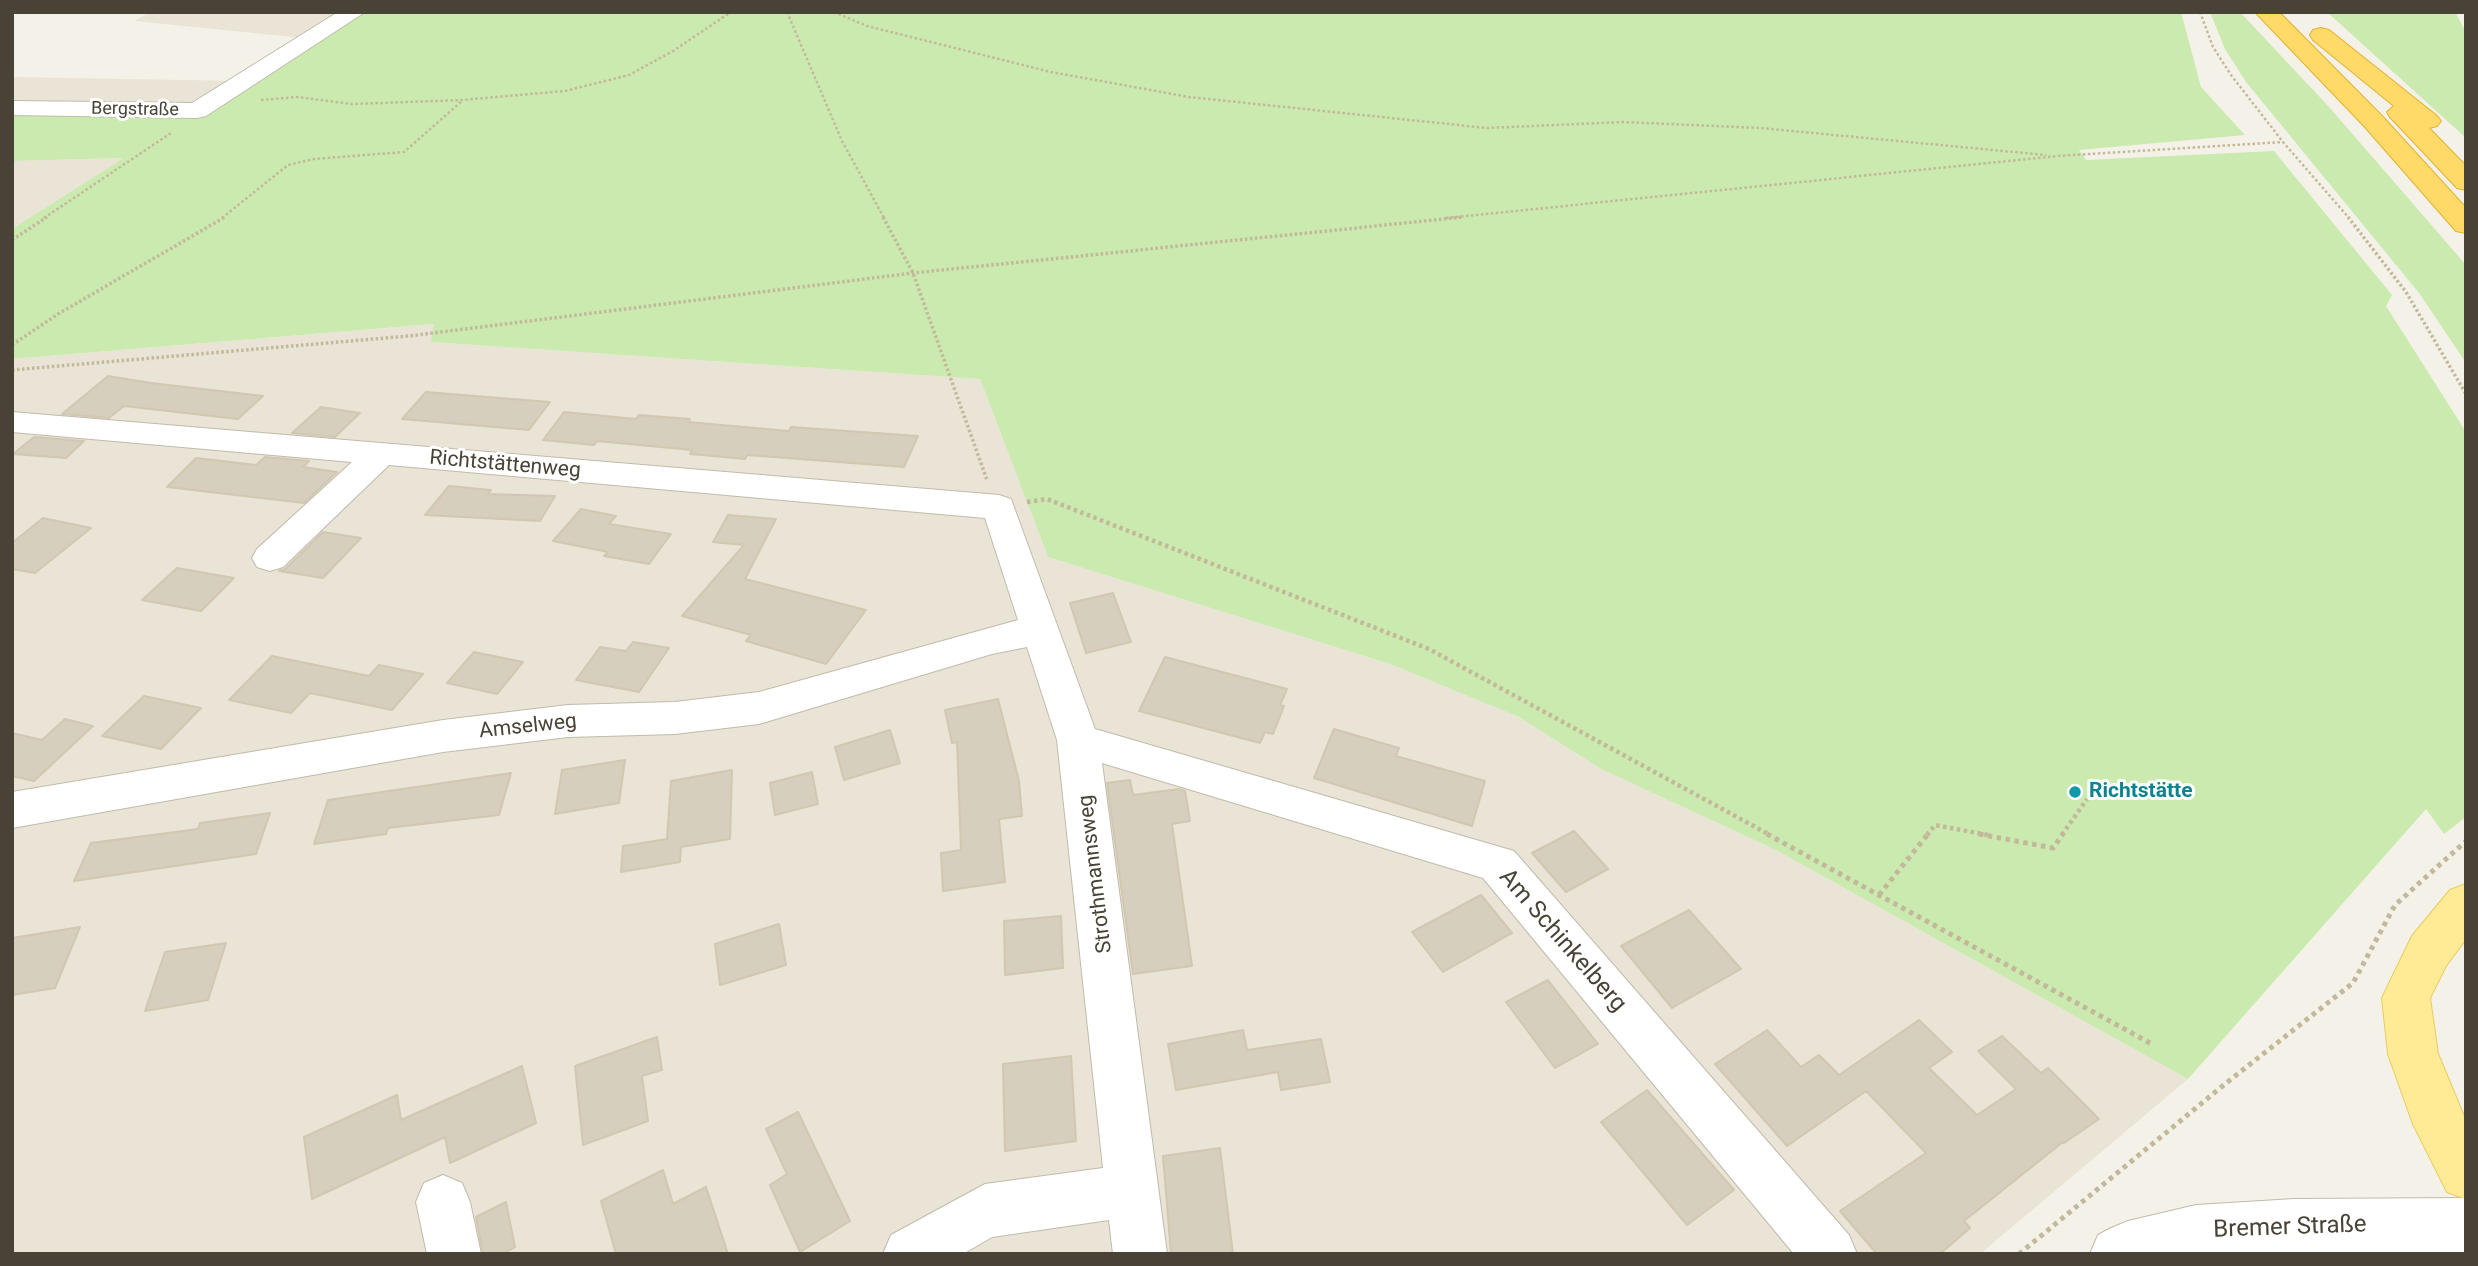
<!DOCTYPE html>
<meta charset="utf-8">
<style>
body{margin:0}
#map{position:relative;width:2478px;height:1266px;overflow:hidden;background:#f4f2e8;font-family:Roboto,sans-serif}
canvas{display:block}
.frame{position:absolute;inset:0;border:14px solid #484336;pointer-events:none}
</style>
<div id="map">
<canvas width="2478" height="1266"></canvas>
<div class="frame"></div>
</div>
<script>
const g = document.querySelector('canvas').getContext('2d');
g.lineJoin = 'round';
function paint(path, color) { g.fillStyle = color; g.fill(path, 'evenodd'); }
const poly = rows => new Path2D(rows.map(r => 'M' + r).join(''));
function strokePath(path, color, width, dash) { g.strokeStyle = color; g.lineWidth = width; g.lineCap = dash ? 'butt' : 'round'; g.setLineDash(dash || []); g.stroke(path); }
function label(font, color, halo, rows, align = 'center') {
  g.font = font + ' Roboto,sans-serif'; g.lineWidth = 6; g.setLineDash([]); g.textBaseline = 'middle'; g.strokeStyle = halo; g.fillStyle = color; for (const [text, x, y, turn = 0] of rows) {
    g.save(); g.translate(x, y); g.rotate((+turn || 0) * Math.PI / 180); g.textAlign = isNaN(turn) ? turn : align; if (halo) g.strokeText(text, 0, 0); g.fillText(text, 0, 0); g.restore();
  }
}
const residential = poly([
 [150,12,354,12,313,39,134,21],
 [12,77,244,81,197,111,12,112],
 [125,158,12,229,12,161],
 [435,324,432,342,980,379,1048,557,1390,664,1519,717,1601,769,1776,850,2188,1079,1980,1254,12,1254,12,359]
]);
const green = poly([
 [354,12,2181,12,2201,87,2245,135,2079,150,2086,160,2274,151,2392,295,2386,306,2466,432,2466,817,2444,834,2426,809,2188,1079,1776,850,1601,769,1519,717,1390,664,1048,557,980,379,431,342,434,324,12,359,12,229,124,158,12,161,12,112,197,111],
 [2210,12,2240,12,2330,108,2466,265,2466,363,2419,293,2246,82,2225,49],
 [2327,12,2455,12,2466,32,2466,138]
]);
const building = poly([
 [108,376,151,383,263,396,238,419,124,406,109,418,62,414,108,376],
 [426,392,500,398,550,402,529,430,402,419,426,392],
 [321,407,360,413,335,437,292,433,321,407],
 [564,412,636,419,639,415,690,419,688,422,789,431,791,427,918,436,904,467,747,455,745,459,690,454,692,450,597,441,594,445,543,440,564,412],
 [34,437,84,441,66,458,13,454,34,437],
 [265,457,309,461,303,467,337,472,304,503,167,487,196,458,256,465,265,457],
 [449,486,491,490,488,494,555,496,540,521,425,515,449,486],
 [581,509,616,516,609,524,671,534,649,564,604,556,608,552,553,541,581,509],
 [728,515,776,519,745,579,866,610,826,664,746,641,751,635,682,616,744,545,713,542,728,515],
 [43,518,91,528,35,573,12,569,12,543,43,518],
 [323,532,361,538,323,578,279,571,285,569,323,532],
 [177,568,234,578,201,611,142,600,177,568],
 [1113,593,1131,642,1086,653,1070,603,1113,593],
 [633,642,669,648,639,692,576,680,600,647,626,651,633,642],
 [474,652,523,662,497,694,447,683,474,652],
 [272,656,369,676,379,665,423,674,392,710,310,693,291,713,229,700,272,656],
 [1165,657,1287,689,1280,705,1284,706,1273,734,1265,732,1260,743,1139,711,1165,657],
 [144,696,201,708,161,749,102,736,144,696],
 [998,699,1019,781,1022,816,999,819,1005,882,943,891,941,853,961,850,957,742,952,743,945,710,998,699],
 [65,719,93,726,34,781,12,776,12,733,42,740,65,719],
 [1334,729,1399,748,1396,756,1485,781,1472,826,1314,778,1334,729],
 [890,730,900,763,844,780,835,747,890,730],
 [625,760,619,803,555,814,562,770,625,760],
 [732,770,730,839,681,847,680,862,621,872,623,846,667,839,671,781,732,770],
 [812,772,818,804,775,815,770,783,812,772],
 [511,773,499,815,388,828,386,834,314,844,328,800,511,773],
 [1130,780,1133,795,1179,789,1185,791,1190,821,1172,824,1192,966,1133,974,1107,783,1130,780],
 [270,813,256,854,74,881,91,843,198,829,200,823,270,813],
 [1574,831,1608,869,1566,892,1532,853,1574,831],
 [1481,895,1512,933,1443,972,1412,932,1481,895],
 [1689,910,1741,969,1672,1008,1621,946,1689,910],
 [1061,916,1063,968,1005,975,1004,921,1061,916],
 [779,924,786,965,720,985,715,944,779,924],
 [80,927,55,988,12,995,12,938,80,927],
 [226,943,208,1000,145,1011,165,952,226,943],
 [1548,980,1598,1044,1555,1068,1506,1002,1548,980],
 [1919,1020,1952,1052,1929,1068,1977,1115,2016,1089,1978,1051,2002,1036,2041,1073,2048,1068,2099,1119,2064,1143,2063,1142,1964,1221,1970,1228,1940,1254,1877,1254,1840,1211,1926,1153,1866,1091,1787,1146,1715,1064,1767,1030,1801,1067,1819,1055,1839,1075,1919,1020],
 [1243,1030,1247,1050,1321,1039,1330,1082,1281,1090,1278,1072,1176,1090,1168,1044,1243,1030],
 [657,1037,662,1070,642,1076,648,1121,583,1145,575,1066,657,1037],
 [1071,1056,1076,1141,1005,1151,1003,1064,1071,1056],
 [522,1066,536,1123,450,1163,445,1137,312,1199,304,1137,397,1095,401,1120,522,1066],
 [1647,1090,1734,1190,1687,1225,1601,1122,1647,1090],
 [798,1112,850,1221,800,1252,770,1185,787,1174,766,1129,798,1112],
 [1220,1148,1233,1254,1171,1254,1163,1156,1220,1148],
 [663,1170,673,1204,706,1187,728,1254,616,1254,601,1201,663,1170],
 [506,1202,515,1247,503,1254,483,1254,476,1217,506,1202]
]);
const pathFar3 = poly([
 [787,12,842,141,884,218],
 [834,12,867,26,1051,72,1189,97,1487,128,1623,122,1760,128,2046,155],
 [2200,12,2213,47,2231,75,2283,142,2349,218],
 [261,100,297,97,352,104,462,100,565,91,629,75,673,51,731,12],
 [44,218,171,133],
 [222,218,288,165,314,159,404,152,462,101],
 [1446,218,2057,156,2283,142]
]);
const pathFar2 = poly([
 [883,217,913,273,987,480],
 [2348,217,2406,292,2466,394],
 [12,240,47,217],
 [12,345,58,314,225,217],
 [12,370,409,336,913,273,1464,217]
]);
const pathFar1 = poly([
 [1027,502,1047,499,1429,649,1770,835],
 [1927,835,1935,825,1988,835],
 [2062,835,2087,799]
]);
const path = poly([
 [1767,834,2150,1043],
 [1979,834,2053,848,2063,834],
 [1879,895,1928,834],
 [2019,1254,2225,1084,2353,983,2395,905,2466,841]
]);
const minor = poly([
 [338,12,365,12,206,116,197,118,12,115,12,101,192,103,338,12],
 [12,412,999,495,1011,499,1095,729,1514,851,1849,1235,1857,1254,1794,1254,1483,878,1102,763,1167,1254,1113,1254,1109,1220,992,1237,963,1254,883,1254,891,1235,985,1184,1103,1168,1057,740,1027,647,992,654,759,724,675,734,568,737,443,752,12,828,12,792,443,720,568,705,675,702,759,692,1018,620,985,518,389,465,283,567,270,571,257,567,252,558,257,549,352,462,12,432,12,412],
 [443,1175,462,1183,470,1202,481,1254,427,1254,416,1202,424,1183,443,1175],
 [2466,1198,2466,1252,2090,1254,2098,1235,2109,1229,2128,1221,2196,1205,2294,1199,2466,1198]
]);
const major = poly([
 [2466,884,2466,939,2446,966,2430,998,2438,1054,2466,1121,2466,1199,2447,1192,2413,1124,2388,1054,2382,998,2412,936,2450,890,2466,884]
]);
const highway = poly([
 [2255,12,2279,12,2383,117,2466,208,2466,233,2456,231,2365,127,2255,12],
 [2321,28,2329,30,2437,116,2441,121,2437,126,2429,128,2466,166,2466,190,2457,188,2390,117,2387,112,2394,106,2313,40,2310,35,2313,30,2321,28]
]);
const markers = [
 [2075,792,7,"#0f9aa8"]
];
const farStreetnames = [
 ["Bergstraße",135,110,1]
];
const streetNames = [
 ["Richtstättenweg",505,465,5],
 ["Amselweg",528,727,-6],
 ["Strothmannsweg",1096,874,-97]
];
const cultureNames = [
 ["Richtstätte",2089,792]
];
const nearStreetnames = [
 ["Am Schinkelberg",1562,941,49],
 ["Bremer Straße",2290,1228,-2]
];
paint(residential, '#e9e4d6');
paint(green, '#caeaaf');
paint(building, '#d6cfbd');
strokePath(building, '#d2c7b0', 2);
strokePath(minor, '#c0bbaa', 2);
strokePath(major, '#e8cc62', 2);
strokePath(highway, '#e3b233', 2);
strokePath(pathFar3, '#c3b89a', 2.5, [2.5, 2.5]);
strokePath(pathFar2, '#c3b89a', 3.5, [2.5, 2.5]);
strokePath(pathFar1, '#c3b89a', 4.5, [3.5, 3.5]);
strokePath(path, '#c3b89a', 5, [4.5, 4.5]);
paint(minor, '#fff');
paint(major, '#ffeb96');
paint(highway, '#ffda68');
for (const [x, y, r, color] of markers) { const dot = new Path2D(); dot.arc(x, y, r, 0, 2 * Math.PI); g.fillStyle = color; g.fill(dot); strokePath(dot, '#fff', 2.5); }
label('18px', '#484336', '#fff', farStreetnames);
label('21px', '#484336', '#fff', streetNames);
label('bold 21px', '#0d838f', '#fff', cultureNames, 'left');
label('24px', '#484336', '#fff', nearStreetnames);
</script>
